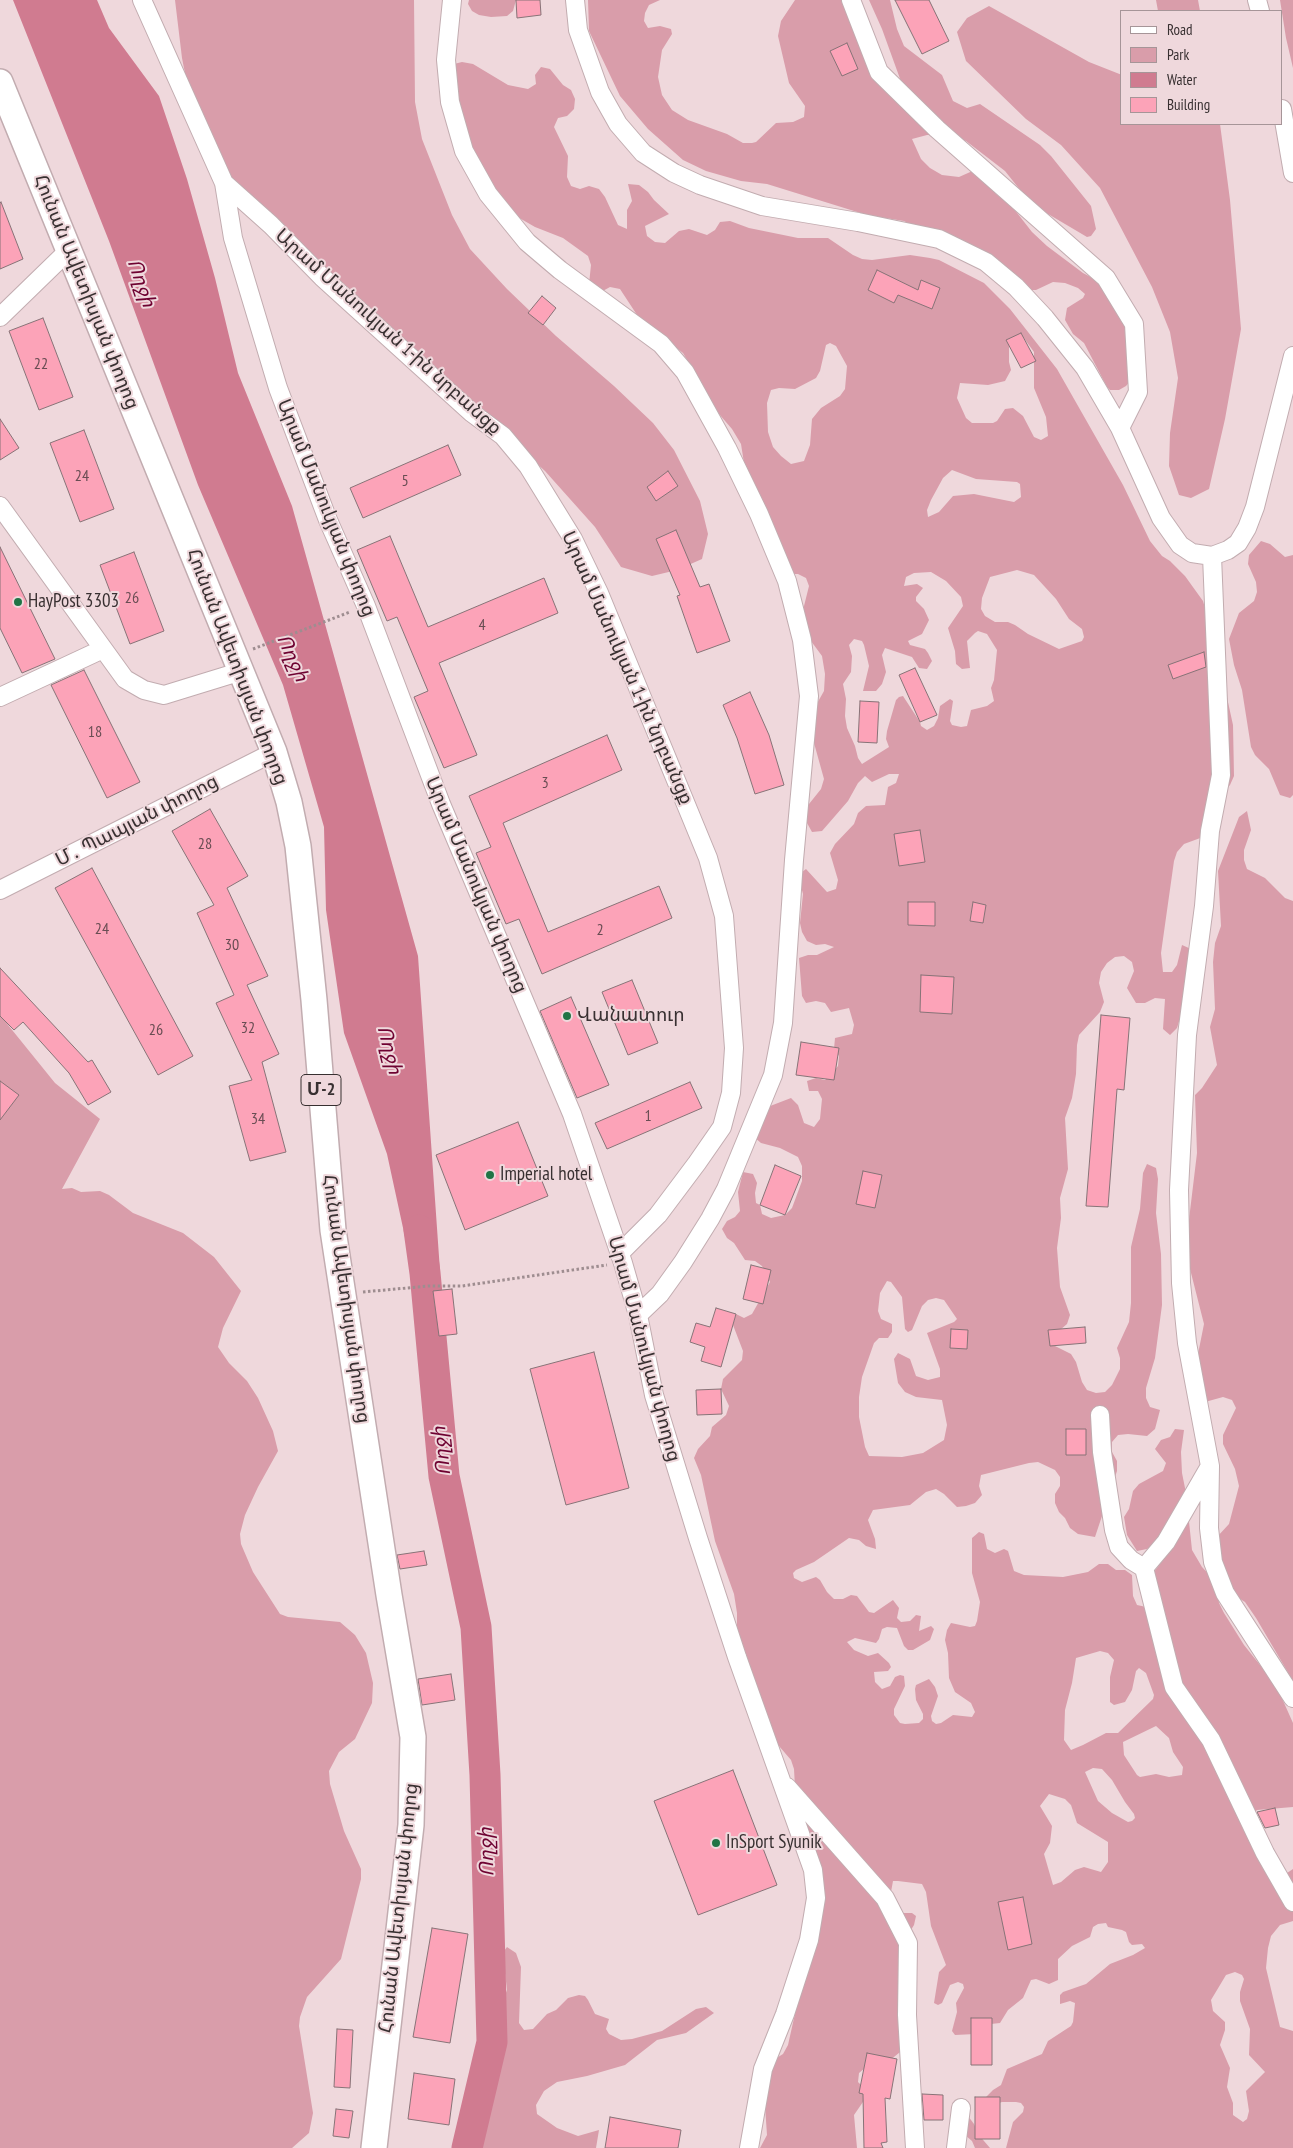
<!DOCTYPE html>
<meta charset="utf-8">
<style>
body{margin:0}
#map{position:relative;width:1293px;height:2148px;overflow:hidden;background:#efd8dc;font-family:"PT Sans Narrow",sans-serif}
canvas{display:block}
.legend{position:absolute;left:1120px;top:10px;width:162px;height:115px;box-sizing:border-box;background:#efd8dc;border:1px solid #a69598;margin:0;padding:6px 9px;list-style:none;font-size:15px;color:#383031}
.legend li{display:flex;align-items:center;gap:10px;height:25px}
.legend b{width:25px;border:1px solid #a69598}
</style>
<div id="map">
<canvas width="1293" height="2148"></canvas>
<ul class="legend">
<li><b style="height:6px;background:#fff"></b>Road</li>
<li><b style="height:14px;background:#d99daa"></b>Park</li>
<li><b style="height:14px;background:#d07b90"></b>Water</li>
<li><b style="height:14px;background:#fca3b8"></b>Building</li>
</ul>
</div>
<script>
const g = document.querySelector('canvas').getContext('2d');
g.lineJoin = 'round';
function paint(path, color) { g.fillStyle = color; g.fill(path, 'evenodd'); }
const poly = rows => new Path2D(rows.map(r => 'M' + r).join(''));
function strokePath(path, color, width, dash) { g.strokeStyle = color; g.lineWidth = width; g.lineCap = dash ? 'butt' : 'round'; g.setLineDash(dash || []); g.stroke(path); }
function label(font, color, halo, rows, align = 'center') {
  g.font = font + ' "PT Sans Narrow","Noto Sans Armenian",sans-serif'; g.lineWidth = 4; g.setLineDash([]); g.textBaseline = 'middle'; g.strokeStyle = halo; g.fillStyle = color; for (const [text, x, y, turn = 0] of rows) {
    g.save(); g.translate(x, y); g.rotate((+turn || 0) * Math.PI / 180); g.textAlign = isNaN(turn) ? turn : align; if (halo) g.strokeText(text, 0, 0); g.fillText(text, 0, 0); g.restore();
  }
}
const green = poly([
 [175,0,414,0,415,102,422,139,452,215,470,249,507,289,556,336,614,386,653,423,674,450,700,501,708,534,702,559,677,570,652,576,621,567,595,527,545,471,304,253,222,168,194,119,182,58],
 [469,0,516,0,513,11,507,16,491,17,479,15,472,11,468,4],
 [588,0,660,0,649,5,645,13,644,21,648,28,660,26,671,29,672,34,662,50,658,77,662,95,672,110,688,120,727,134,743,143,752,143,756,142,776,123,793,122,804,117,805,106,789,83,778,36,781,21,795,0,844,0,862,43,903,87,882,29,869,0,890,0,897,29,904,46,942,75,953,101,967,108,980,104,1040,145,1051,156,1091,206,1096,229,1091,236,1087,237,1043,211,1021,191,1005,171,966,141,947,135,927,135,912,139,921,159,930,168,942,175,959,177,977,169,988,180,995,193,1014,209,1032,232,1047,246,1083,273,1098,281,1123,322,1132,344,1131,380,1126,386,1119,390,1110,390,1107,387,1084,343,1073,334,1065,320,1067,308,1083,298,1085,294,1078,288,1065,283,1053,282,1036,290,1027,290,904,221,867,215,767,184,741,181,706,171,683,160,648,129,620,96,589,31],
 [1156,0,1198,0,1200,11,1158,11],
 [1280,0,1293,0,1293,68,1286,38],
 [989,6,1089,62,1122,75,1122,124,1220,124,1230,200,1241,329,1225,419,1209,489,1191,498,1179,495,1169,466,1170,433,1178,378,1170,332,1152,287,1100,188,1061,145,1026,119,966,61,957,32,967,18],
 [462,62,473,64,508,85,528,89,536,84,535,75,541,67,550,69,563,85,571,90,575,99,574,109,567,116,558,118,554,127,568,156,567,177,571,186,580,189,589,186,599,189,605,197,618,225,627,229,627,210,632,201,628,184,639,185,648,192,654,200,669,214,645,226,647,236,655,242,665,243,679,231,689,229,707,235,715,230,720,222,730,221,749,228,798,238,828,238,853,255,862,259,872,260,910,255,930,258,939,260,984,283,1010,309,1057,369,1123,485,1150,541,1162,556,1170,561,1185,576,1203,601,1206,611,1206,630,1215,667,1224,684,1233,725,1234,776,1230,785,1223,793,1203,837,1184,844,1177,852,1174,861,1161,953,1163,972,1172,972,1177,965,1182,945,1191,949,1189,989,1177,1028,1170,1035,1163,1029,1165,999,1155,998,1145,1003,1136,1003,1127,988,1134,971,1132,962,1124,956,1115,957,1107,963,1101,972,1099,983,1104,1002,1100,1012,1079,1035,1077,1045,1076,1074,1072,1098,1065,1118,1068,1169,1060,1198,1061,1218,1057,1248,1060,1287,1070,1315,1067,1324,1060,1330,1053,1345,1071,1354,1076,1362,1082,1382,1087,1390,1096,1393,1105,1392,1112,1385,1120,1369,1120,1358,1117,1348,1129,1322,1131,1303,1131,1247,1140,1209,1143,1173,1147,1164,1156,1168,1158,1179,1156,1213,1161,1254,1162,1305,1155,1358,1146,1388,1146,1398,1150,1407,1160,1410,1155,1429,1147,1436,1128,1434,1118,1435,1112,1442,1112,1452,1117,1461,1117,1471,1095,1537,1078,1534,1070,1528,1065,1518,1059,1512,1055,1503,1055,1494,1060,1486,1060,1477,1055,1470,1038,1462,1029,1463,981,1475,979,1486,982,1495,975,1503,966,1506,957,1507,944,1494,936,1489,926,1492,910,1505,873,1510,868,1520,875,1539,876,1549,866,1546,859,1540,849,1538,814,1562,796,1570,793,1573,794,1578,802,1582,816,1577,820,1580,827,1592,834,1599,843,1599,851,1595,857,1596,869,1612,874,1613,893,1600,899,1608,897,1618,901,1622,910,1621,916,1615,921,1616,919,1631,931,1626,934,1629,930,1640,913,1650,908,1650,904,1646,897,1628,887,1627,882,1629,879,1639,876,1643,855,1638,847,1642,854,1650,868,1656,878,1653,889,1663,891,1667,888,1671,874,1672,875,1682,882,1689,890,1686,895,1677,900,1675,904,1676,905,1686,894,1709,894,1715,900,1723,905,1724,919,1723,923,1719,923,1714,916,1700,915,1689,916,1685,929,1679,935,1687,938,1696,931,1716,932,1721,936,1724,941,1723,953,1715,972,1717,975,1712,971,1703,955,1692,949,1678,948,1653,945,1640,947,1630,951,1623,970,1627,975,1626,977,1621,980,1602,972,1573,972,1538,979,1532,984,1534,987,1549,995,1553,1004,1549,1008,1551,1014,1571,1024,1575,1063,1577,1088,1572,1099,1564,1108,1564,1116,1570,1125,1570,1132,1575,1133,1596,1137,1605,1146,1607,1150,1577,1167,1555,1171,1547,1155,1544,1147,1549,1137,1551,1127,1535,1124,1517,1129,1509,1133,1491,1139,1484,1163,1471,1166,1463,1155,1449,1161,1440,1170,1437,1175,1429,1184,1430,1181,1452,1182,1473,1186,1493,1192,1550,1202,1567,1216,1582,1219,1603,1224,1613,1244,1645,1276,1685,1293,1723,1293,1807,1257,1810,1252,1815,1287,1892,1287,1873,1293,1869,1293,1921,1280,1925,1271,1936,1268,1948,1266,1968,1280,2027,1293,2031,1293,2148,1006,2148,1013,2122,1023,2112,1024,2107,1021,2103,1016,2102,1002,2102,993,2105,985,2101,986,2097,993,2090,1001,2085,1007,2069,1042,2054,1048,2041,1071,2026,1073,2022,1075,2003,1070,2001,1060,2004,1060,1995,1063,1992,1086,1984,1110,1964,1133,1955,1145,1948,1142,1944,1132,1945,1129,1942,1126,1932,1122,1930,1108,1927,1106,1923,1098,1924,1093,1927,1090,1937,1072,1946,1058,1959,1058,1980,1049,1984,1036,1979,1031,1980,1023,1998,1008,2010,1000,2023,991,2024,975,2034,955,2035,952,2031,957,2012,956,2003,964,1988,963,1984,958,1982,950,1985,942,2003,938,2005,934,2003,939,1972,946,1965,931,1926,926,1892,922,1884,898,1881,893,1881,891,1892,900,1910,903,1913,912,1913,916,1916,914,1925,909,1933,916,2001,905,2048,889,2061,871,2063,859,2073,858,2082,862,2086,865,2099,854,2115,857,2148,760,2148,767,2135,765,2106,770,2073,775,2059,783,2054,788,2045,820,1902,795,1787,794,1769,791,1760,773,1739,760,1694,751,1676,737,1631,737,1613,734,1594,715,1541,701,1475,694,1458,698,1449,710,1436,712,1427,726,1415,729,1406,721,1389,723,1379,742,1360,743,1351,733,1325,736,1314,744,1318,752,1314,770,1282,762,1266,755,1261,745,1260,734,1243,727,1238,722,1229,727,1221,735,1217,740,1211,738,1192,743,1172,753,1174,757,1183,755,1193,756,1203,760,1205,762,1214,771,1218,785,1215,792,1208,802,1181,802,1166,798,1157,780,1148,761,1143,754,1137,765,1108,791,1098,798,1105,804,1123,814,1127,820,1119,822,1099,818,1091,809,1091,807,1081,816,1078,825,1080,832,1073,838,1066,839,1056,834,1049,835,1038,852,1034,854,1025,849,1008,831,1012,825,1003,816,1001,806,1003,802,996,799,958,808,955,817,955,834,947,825,944,816,945,807,941,802,932,800,923,803,894,798,875,806,869,827,892,836,889,838,880,830,853,835,844,854,824,858,813,866,806,885,805,888,787,896,783,899,774,889,774,872,782,865,776,858,783,848,801,829,823,822,831,812,832,807,823,806,813,809,804,821,789,824,779,814,743,812,724,815,707,824,691,825,674,822,656,811,641,803,623,802,614,809,586,806,578,798,574,789,574,747,482,741,444,732,429,719,414,683,353,639,318,620,289,610,287,601,292,589,284,591,265,588,256,563,238,535,227,509,212,495,200,472,147,447,71,454,64],
 [1023,337,1034,352,1034,388,1046,417,1048,436,1041,440,1034,437,1023,416,1013,408,1005,409,997,421,993,423,972,423,966,418,957,398,960,383,988,385,1005,381,1011,370,1009,362,1009,342],
 [830,343,836,346,847,366,845,389,840,396,821,408,812,419,810,445,804,461,791,464,781,456,773,447,768,432,767,403,771,390,779,388,795,389,816,378,820,371,826,345],
 [952,470,976,479,1017,482,1020,484,1021,497,1014,502,974,494,953,496,939,512,928,517,927,510,931,500,943,478],
 [1017,570,1034,575,1056,599,1069,619,1082,629,1084,637,1082,641,1059,649,1028,634,1015,625,1008,622,995,622,985,616,981,609,982,598,990,577],
 [931,572,946,581,961,597,963,606,948,628,955,651,956,664,962,669,970,668,967,641,975,633,978,631,987,634,997,650,994,680,991,688,994,701,987,706,971,710,967,726,961,727,952,725,950,721,953,701,950,699,940,706,938,718,934,726,927,730,921,726,920,722,903,696,899,697,896,700,887,731,886,739,889,747,862,764,858,758,855,746,847,728,845,716,846,699,843,684,851,672,852,656,849,645,854,639,862,641,864,645,869,666,863,691,876,691,882,684,886,672,882,655,885,648,912,657,919,668,927,669,932,661,928,653,925,649,910,645,908,641,922,634,929,620,924,609,916,601,916,597,923,588,917,584,904,586,906,577,914,573],
 [887,1281,891,1282,902,1297,905,1329,908,1332,912,1330,922,1306,928,1300,936,1298,944,1300,957,1319,954,1322,927,1333,940,1369,940,1377,928,1380,916,1376,910,1359,898,1353,894,1359,898,1383,905,1392,916,1397,942,1400,947,1425,944,1440,923,1453,902,1457,869,1456,865,1447,859,1417,859,1397,862,1377,874,1343,879,1338,888,1338,892,1332,892,1324,881,1319,878,1311,880,1293],
 [1100,1651,1108,1653,1114,1660,1110,1677,1110,1702,1114,1705,1125,1702,1132,1690,1136,1671,1139,1668,1146,1673,1154,1695,1153,1699,1118,1733,1106,1733,1083,1745,1071,1750,1064,1740,1065,1710,1072,1683,1076,1658],
 [1156,1726,1169,1738,1173,1752,1183,1767,1182,1775,1169,1777,1156,1774,1140,1777,1137,1775,1124,1755,1123,1742],
 [1093,1768,1102,1769,1112,1780,1125,1802,1134,1814,1135,1818,1132,1821,1128,1822,1112,1813,1098,1801,1085,1772],
 [1049,1794,1065,1799,1071,1805,1077,1823,1108,1842,1108,1862,1101,1872,1084,1867,1075,1870,1061,1882,1053,1885,1044,1854,1050,1843,1052,1826,1040,1806],
 [1235,1972,1242,1975,1244,1979,1240,1992,1240,2001,1250,2029,1249,2055,1265,2072,1246,2091,1249,2111,1247,2119,1243,2122,1233,2115,1233,2103,1227,2087,1230,2068,1220,2045,1225,2030,1225,2022,1213,2011,1211,2000,1226,1975],
 [1261,541,1270,544,1285,557,1293,555,1293,795,1290,798,1280,795,1269,769,1255,755,1251,747,1242,690,1234,665,1229,639,1239,613,1254,601,1257,592,1256,582,1248,564,1249,555],
 [1247,811,1251,830,1244,850,1244,860,1247,869,1265,878,1285,898,1293,901,1293,1681,1256,1618,1245,1602,1237,1597,1224,1572,1217,1537,1229,1524,1239,1486,1235,1469,1223,1444,1223,1435,1236,1408,1232,1400,1223,1397,1205,1402,1196,1364,1204,1324,1189,1265,1187,1236,1197,1153,1195,1095,1202,1088,1217,1065,1210,1027,1215,1009,1213,962,1215,943,1221,926,1218,871,1239,817],
 [0,1015,55,1083,100,1119,62,1189,72,1188,81,1192,100,1191,109,1195,133,1213,183,1233,214,1257,241,1291,223,1328,218,1347,229,1363,247,1381,258,1398,273,1431,278,1451,258,1487,245,1515,240,1534,241,1544,253,1572,280,1614,288,1617,340,1622,355,1635,366,1653,373,1683,372,1703,355,1739,339,1752,329,1771,330,1784,344,1831,361,1869,361,1879,341,1959,307,1997,300,2017,299,2026,313,2113,309,2133,292,2148,0,2148],
 [507,1947,516,1953,521,1967,519,2023,524,2030,533,2029,547,2014,556,2010,568,1998,579,1995,585,1996,588,2000,595,2014,609,2019,606,2029,609,2034,621,2040,632,2039,662,2031,696,2009,706,2007,714,2013,686,2033,657,2040,625,2065,587,2076,557,2082,544,2091,536,2105,537,2114,557,2128,578,2136,599,2130,596,2148,467,2148,468,2120,471,2110,490,2093,491,2077,484,2041,484,2025,488,2008,505,1995,507,1990,503,1956,504,1951],
 [968,2116,974,2124,978,2134,990,2148,975,2148,972,2141,965,2135]
]);
const water = poly([
 [13,0,97,0,109,28,159,96,187,179,215,278,238,373,292,506,418,956,440,1271,413,1274,387,1154,344,1033,326,910,324,827,283,685,198,485,109,241]
]);
const river = poly([
 [419,1230,425,1273,444,1476,476,1627,485,1775,492,2042,467,2148]
]);
const building = poly([
 [516,0,540,0,541,15,517,18,516,0],
 [895,0,929,0,949,41,922,54,895,0],
 [847,43,858,69,842,76,830,51,847,43],
 [1,202,23,259,0,269,0,203,1,202],
 [877,270,918,290,921,280,940,288,932,309,898,295,894,303,868,290,877,270],
 [542,296,556,308,543,325,528,313,542,296],
 [43,318,73,397,39,410,9,331,43,318],
 [1021,333,1036,361,1021,368,1006,340,1021,333],
 [0,419,19,448,0,460,0,419],
 [84,430,114,509,80,522,50,443,84,430],
 [448,445,461,475,363,518,350,488,448,445],
 [668,471,678,486,656,501,647,487,668,471],
 [676,530,700,587,709,584,730,641,697,653,677,596,680,595,656,539,676,530],
 [390,536,428,627,544,578,558,613,439,663,477,755,444,768,414,697,428,691,397,617,387,621,357,550,390,536],
 [0,547,55,659,22,673,0,628,0,547],
 [134,552,164,631,130,644,100,565,134,552],
 [1204,652,1206,667,1173,679,1168,665,1204,652],
 [915,668,937,715,920,722,899,675,915,668],
 [84,670,140,782,107,798,51,685,84,670],
 [750,692,769,735,784,785,755,794,737,738,723,705,750,692],
 [860,701,879,702,877,743,858,742,860,701],
 [607,735,622,770,503,823,548,932,659,886,672,918,542,974,519,919,506,924,476,853,491,847,469,796,607,735],
 [210,809,248,876,227,888,268,976,247,985,279,1054,262,1062,286,1152,250,1161,229,1086,252,1080,216,1003,234,995,197,913,214,905,172,831,210,809],
 [920,830,925,862,899,866,894,834,920,830],
 [92,868,193,1056,158,1075,55,888,92,868],
 [908,902,935,902,935,926,908,925,908,902],
 [973,902,986,905,983,923,970,921,973,902],
 [0,968,88,1062,92,1060,111,1092,88,1105,69,1073,23,1022,14,1030,0,1016,0,968],
 [921,975,954,977,952,1014,920,1012,921,975],
 [632,980,658,1043,628,1055,602,992,632,980],
 [571,997,609,1085,577,1098,540,1011,571,997],
 [1101,1015,1130,1018,1124,1090,1117,1089,1108,1207,1086,1206,1101,1015],
 [801,1042,839,1048,834,1080,796,1075,801,1042],
 [0,1081,19,1095,0,1120,0,1081],
 [690,1082,702,1108,607,1149,595,1123,690,1082],
 [518,1122,548,1196,465,1230,436,1155,518,1122],
 [775,1165,801,1176,785,1215,760,1205,775,1165],
 [863,1171,882,1175,875,1208,856,1204,863,1171],
 [751,1265,771,1270,763,1304,743,1299,751,1265],
 [452,1289,457,1334,439,1336,433,1291,452,1289],
 [716,1308,736,1314,721,1367,701,1361,705,1347,690,1342,696,1323,710,1327,716,1308],
 [1085,1327,1086,1343,1050,1346,1048,1330,1085,1327],
 [951,1329,968,1330,967,1349,950,1348,951,1329],
 [594,1352,629,1488,566,1505,530,1369,594,1352],
 [721,1389,722,1414,697,1415,696,1390,721,1389],
 [1066,1429,1086,1429,1086,1455,1066,1455,1066,1429],
 [424,1551,427,1565,400,1569,397,1555,424,1551],
 [451,1674,455,1700,422,1705,418,1679,451,1674],
 [733,1770,777,1885,698,1915,654,1801,733,1770],
 [1275,1808,1279,1825,1265,1828,1257,1812,1275,1808],
 [1023,1897,1032,1944,1008,1950,998,1902,1023,1897],
 [432,1928,468,1934,450,2043,413,2037,432,1928],
 [971,2018,992,2018,992,2065,971,2065,971,2018],
 [337,2029,353,2030,350,2088,334,2087,337,2029],
 [867,2053,897,2059,890,2099,885,2098,887,2142,881,2143,883,2148,864,2148,863,2094,859,2093,867,2053],
 [414,2073,455,2079,449,2125,408,2119,414,2073],
 [922,2094,943,2095,943,2120,924,2120,922,2094],
 [975,2097,1000,2097,1000,2139,975,2139,975,2097],
 [336,2109,353,2111,349,2138,333,2136,336,2109],
 [610,2117,681,2130,678,2148,605,2148,610,2117]
]);
const path = poly([
 [253,649,350,612],
 [363,1292,429,1286,462,1286,607,1265]
]);
const minor = poly([
 [142,0,224,183,233,238,278,388,328,520,366,606,441,804,572,1114,623,1263,638,1315,654,1395,698,1538,737,1657,813,1870,816,1898,809,1940,785,2014,763,2069,749,2148],
 [452,0,446,60,450,102,464,151,488,194,527,242,560,270,661,344,685,372,727,448,759,514,787,581,802,640,809,696,794,860,783,1023,773,1075,726,1189,710,1219,683,1262,660,1294,638,1315],
 [575,0,578,30,600,92,618,124,643,153,674,173,700,185,762,206,858,222,939,239,986,262,1016,287,1045,318,1085,368,1120,428,1161,518,1180,545,1192,553,1212,556,1228,550,1238,543,1247,528,1255,507,1293,356],
 [851,0,879,72,937,129,1106,278,1134,324,1138,392,1120,428],
 [1257,0,1260,11],
 [1282,109,1293,173],
 [224,183,271,225,322,277,472,413,503,436,528,466,573,539,599,593,708,858,724,916,734,1048,731,1093,722,1127,697,1163,658,1215,620,1253],
 [0,317,68,251],
 [0,506,125,679,144,690,164,695,242,671],
 [1212,556,1221,775,1210,831,1204,906,1187,1035,1179,1190,1181,1283,1187,1343,1210,1466,1209,1528,1213,1562,1225,1593,1293,1698],
 [0,697,103,649],
 [0,890,274,752],
 [1100,1415,1102,1452,1114,1530,1119,1547,1131,1560,1144,1568,1166,1542,1210,1466],
 [1144,1568,1174,1687,1211,1740,1265,1853,1293,1902],
 [787,1787,885,1898,908,1943,907,2015,915,2148],
 [956,2148,961,2108]
]);
const highway = poly([
 [0,82,274,752,289,802,298,846,314,1000,333,1230,389,1595,413,1737,411,1825,374,2148]
]);
const markers = [
 [18,602,5,"#217446"],
 [567,1016,5,"#217446"],
 [490,1175,5,"#217446"],
 [716,1843,5,"#217446"]
];
const numberNames = [
 ["22",41,364],
 ["24",82,476],
 ["5",405,481],
 ["26",132,598],
 ["4",482,625],
 ["18",95,732],
 ["3",545,783],
 ["28",205,844],
 ["24",102,929],
 ["2",600,930],
 ["30",232,945],
 ["32",248,1028],
 ["26",156,1030],
 ["1",648,1116],
 ["34",258,1119]
];
const shields = [
 [321,1090,40]
];
const shieldNames = [
 ["Մ-2",321,1090]
];
const streetNames = [
 ["Հունան Ավետիսյան փողոց",86,292,68],
 ["Արամ Մանուկյան 1-ին նրբանցք",388,332,42],
 ["Արամ Մանուկյան փողոց",326,508,68],
 ["Հունան Ավետիսյան փողոց",237,667,69],
 ["Արամ Մանուկյան 1-ին նրբանցք",627,668,66],
 ["Մ․ Պապյան փողոց",137,821,-27],
 ["Արամ Մանուկյան փողոց",476,885,67],
 ["Հունան Ավետիսյան փողոց",346,1299,82],
 ["Արամ Մանուկյան փողոց",644,1349,75],
 ["Հունան Ավետիսյան փողոց",399,1908,-84]
];
const poiNames = [
 ["HayPost 3303",28,602],
 ["Վանատուր",577,1016],
 ["Imperial hotel",500,1175],
 ["InSport Syunik",726,1843]
];
const waterNames = [
 ["Ողջի",141,283,71],
 ["Ողջի",292,658,66],
 ["Ողջի",389,1050,76],
 ["Ողջի",442,1451,-96],
 ["Ողջի",487,1852,-92]
];
paint(green, '#d99daa');
paint(water, '#d07b90');
strokePath(river, '#d07b90', 31);
paint(building, '#fca3b8');
strokePath(building, '#877377', 1);
strokePath(minor, '#c2acb0', 20);
strokePath(highway, '#c2acb0', 28);
strokePath(path, '#9e8d90', 3, [2.5, 2.5]);
strokePath(minor, '#fff', 18);
strokePath(highway, '#fff', 25);
for (const [x, y, r, color] of markers) { const dot = new Path2D(); dot.arc(x, y, r, 0, 2 * Math.PI); g.fillStyle = color; g.fill(dot); strokePath(dot, '#efd8dc', 2); }
label('16px', '#694d53', null, numberNames);
for (const [x, y, w] of shields) { const box = new Path2D(); box.roundRect(x - w / 2, y - 15.5, w, 31, 4); g.fillStyle = '#efd8dc'; g.fill(box); strokePath(box, '#383031', 1); }
label('bold 18px', '#383031', null, shieldNames);
label('19px', '#383031', '#efd8dc', streetNames);
label('19px', '#383031', '#efd8dc', poiNames, 'left');
label('italic 20px', '#6e0231', '#efd8dc', waterNames);
</script>
